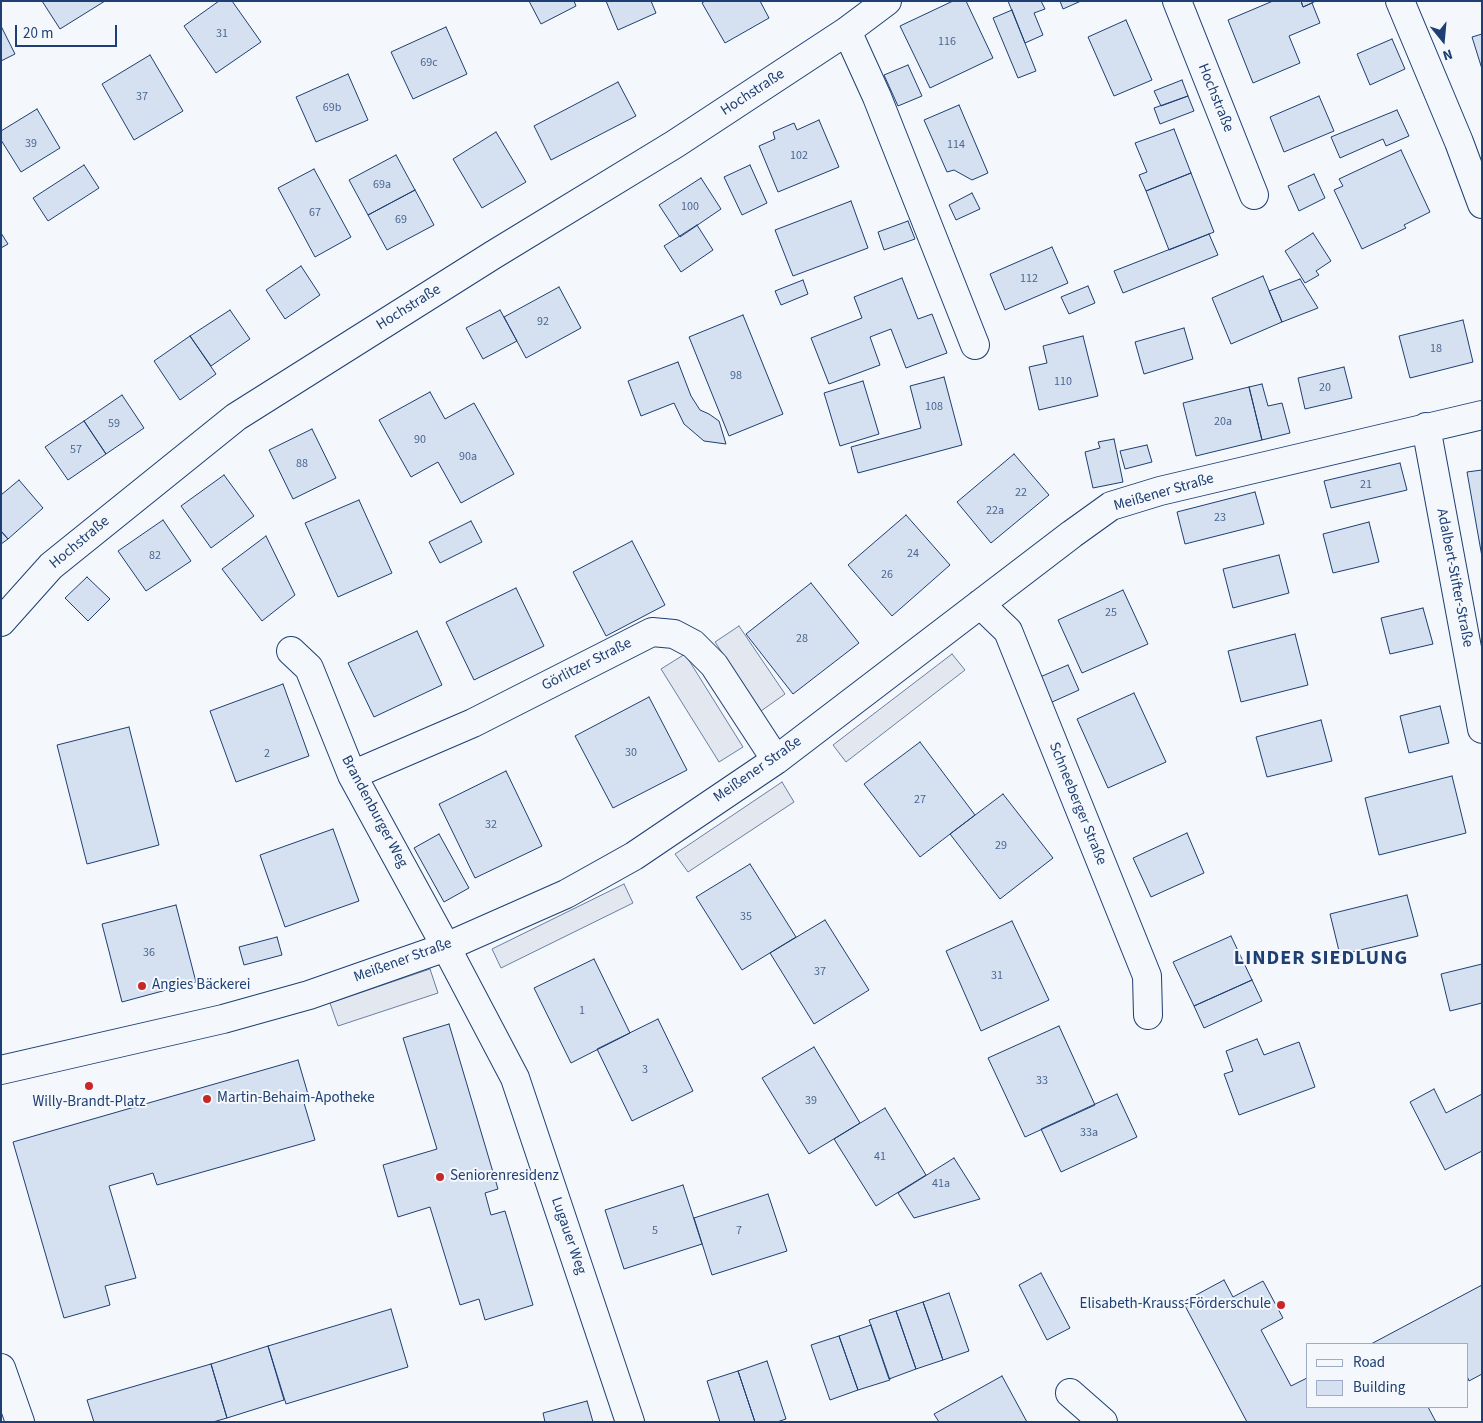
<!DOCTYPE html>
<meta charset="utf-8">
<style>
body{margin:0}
#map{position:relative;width:1483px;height:1423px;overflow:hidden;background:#f4f7fb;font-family:"Source Sans 3",sans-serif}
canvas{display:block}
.frame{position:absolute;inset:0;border:2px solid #1d3f73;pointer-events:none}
.legend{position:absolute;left:1306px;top:1343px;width:162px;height:65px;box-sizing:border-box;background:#f4f7fb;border:1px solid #9eadc5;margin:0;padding:6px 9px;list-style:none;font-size:15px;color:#1d3f73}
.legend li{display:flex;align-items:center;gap:10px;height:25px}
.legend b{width:25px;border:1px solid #9eadc5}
.north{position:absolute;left:1418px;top:15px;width:50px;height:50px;-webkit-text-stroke:4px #f4f7fb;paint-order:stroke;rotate:163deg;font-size:14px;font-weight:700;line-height:20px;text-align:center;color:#1d3f73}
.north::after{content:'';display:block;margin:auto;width:18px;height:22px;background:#1d3f73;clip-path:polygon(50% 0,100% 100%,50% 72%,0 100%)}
.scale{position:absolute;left:15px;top:25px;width:102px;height:22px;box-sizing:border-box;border:2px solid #1d3f73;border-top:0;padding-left:6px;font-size:15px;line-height:18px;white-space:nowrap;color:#1d3f73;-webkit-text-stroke:4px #f4f7fb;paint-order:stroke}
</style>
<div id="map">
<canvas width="1483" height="1423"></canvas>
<div class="frame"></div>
<ul class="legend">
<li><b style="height:6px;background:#f4f7fb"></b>Road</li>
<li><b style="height:14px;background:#d5e0f0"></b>Building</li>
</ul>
<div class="north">N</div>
<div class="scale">20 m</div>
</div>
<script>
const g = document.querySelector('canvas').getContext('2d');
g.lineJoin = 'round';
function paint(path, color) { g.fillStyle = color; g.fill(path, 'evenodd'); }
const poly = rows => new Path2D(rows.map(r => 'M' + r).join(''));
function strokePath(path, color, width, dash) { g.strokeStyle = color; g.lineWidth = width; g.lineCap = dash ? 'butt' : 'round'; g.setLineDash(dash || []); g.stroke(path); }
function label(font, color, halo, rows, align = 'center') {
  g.font = font + ' "Source Sans 3",sans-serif'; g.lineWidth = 4; g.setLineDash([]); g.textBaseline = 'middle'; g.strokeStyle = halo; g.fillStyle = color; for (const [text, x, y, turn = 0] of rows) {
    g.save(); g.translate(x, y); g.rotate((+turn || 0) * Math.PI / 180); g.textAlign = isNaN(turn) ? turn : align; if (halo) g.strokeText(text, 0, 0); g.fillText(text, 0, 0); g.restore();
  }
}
const parking = poly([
 [739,626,785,694,761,711,715,642,739,626],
 [685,654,743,747,719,762,661,669,685,654],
 [952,654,965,670,846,762,833,745,952,654],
 [782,782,794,802,688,872,675,854,782,782],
 [624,884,633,903,501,968,492,949,624,884],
 [430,969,438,993,338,1026,330,1003,430,969]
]);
const building = poly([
 [42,1,105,1,60,29,42,1],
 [219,1,232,1,261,42,216,73,184,26,219,1],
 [529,1,574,1,576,6,541,24,529,1],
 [606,1,651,1,656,13,618,30,606,1],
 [705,1,760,1,769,18,725,43,702,3,705,1],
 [953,1,966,1,993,58,930,88,900,26,953,1],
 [1008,1,1041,1,1045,9,1034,13,1043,35,1025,43,1008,1],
 [1060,1,1081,1,1063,9,1060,1],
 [1273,1,1301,1,1303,7,1312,3,1320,23,1289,36,1300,63,1253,83,1228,20,1273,1],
 [1301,1,1316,1,1303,7,1301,1],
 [1012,10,1036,71,1018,78,993,18,1012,10],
 [1126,20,1152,80,1114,96,1088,37,1126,20],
 [1,26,15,54,1,61,1,26],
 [446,27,467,74,413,99,391,52,446,27],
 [1482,34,1482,69,1472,37,1482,34],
 [1392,39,1405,69,1370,85,1357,54,1392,39],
 [150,55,183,111,134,140,102,84,150,55],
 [908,65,922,96,898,106,884,75,908,65],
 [348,74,368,120,316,142,296,97,348,74],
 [1182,80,1188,96,1161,106,1154,91,1182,80],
 [618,82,636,116,551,160,534,126,618,82],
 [1188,96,1194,111,1160,124,1154,108,1188,96],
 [1319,96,1334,131,1284,152,1270,117,1319,96],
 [959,105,988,173,972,180,954,170,947,172,924,120,959,105],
 [37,109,60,148,21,172,1,140,1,131,37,109],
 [1397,110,1409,136,1386,146,1383,139,1340,158,1331,137,1397,110],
 [819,120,839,167,778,192,759,146,775,139,773,132,794,123,797,130,819,120],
 [1174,129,1191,173,1146,191,1139,175,1147,172,1135,143,1174,129],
 [496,132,526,182,482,208,453,159,496,132],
 [1401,150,1430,212,1404,225,1406,228,1362,249,1334,190,1343,186,1339,179,1401,150],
 [396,155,415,190,368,215,349,180,396,155],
 [84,165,99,188,48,221,33,198,84,165],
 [750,165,767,203,742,215,724,177,750,165],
 [314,169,351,237,315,257,278,188,314,169],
 [1191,173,1214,232,1169,250,1146,191,1191,173],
 [1314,174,1325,198,1299,211,1288,186,1314,174],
 [701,178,721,209,680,237,659,205,701,178],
 [415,190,434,225,387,250,368,215,415,190],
 [972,193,980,209,956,220,949,205,972,193],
 [851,201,868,248,793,276,775,230,851,201],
 [908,221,915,239,884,250,878,232,908,221],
 [697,225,713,250,681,272,664,246,697,225],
 [1,233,8,244,1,248,1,233],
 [1313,233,1331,261,1316,271,1319,275,1305,283,1285,251,1313,233],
 [1209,234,1218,255,1123,293,1114,271,1209,234],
 [1052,247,1068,283,1005,310,990,274,1052,247],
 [301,266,320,295,285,319,266,290,301,266],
 [1263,276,1282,322,1231,344,1212,298,1263,276],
 [902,278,918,319,932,314,947,353,906,368,891,329,870,337,880,365,829,384,811,338,862,318,854,297,902,278],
 [1300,279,1318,308,1282,322,1269,291,1300,279],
 [803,280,808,294,781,305,775,291,803,280],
 [1088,286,1095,303,1069,314,1061,297,1088,286],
 [559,287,581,328,526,358,504,317,559,287],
 [230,310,250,339,211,366,190,336,230,310],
 [500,310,517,341,483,359,466,328,500,310],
 [743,315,783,414,729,436,689,337,743,315],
 [1463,320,1473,362,1410,378,1399,336,1463,320],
 [1184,328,1193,359,1144,374,1135,342,1184,328],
 [190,336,216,374,180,400,154,361,190,336],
 [1083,336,1098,396,1039,410,1029,367,1047,363,1043,346,1083,336],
 [678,362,691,396,700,410,709,414,719,421,726,444,704,441,684,424,674,403,641,416,628,381,678,362],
 [1344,367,1352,398,1305,409,1298,378,1344,367],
 [944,377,962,445,858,473,851,447,921,428,910,386,944,377],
 [863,381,879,434,840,446,824,393,863,381],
 [1262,384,1268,406,1282,403,1290,433,1262,440,1249,387,1262,384],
 [1249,387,1262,440,1196,456,1183,403,1249,387],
 [430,392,445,419,474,403,514,474,461,503,438,462,411,477,379,420,430,392],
 [122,395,144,428,106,454,84,421,122,395],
 [84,421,106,454,68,480,45,447,84,421],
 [312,429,336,478,293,499,269,450,312,429],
 [1114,439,1123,482,1093,488,1085,452,1100,448,1098,442,1114,439],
 [1147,445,1152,462,1125,469,1120,451,1147,445],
 [1014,454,1049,495,991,543,957,502,1014,454],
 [1400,463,1407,490,1331,508,1324,481,1400,463],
 [1482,470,1482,557,1467,472,1482,470],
 [224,475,254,516,211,548,181,506,224,475],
 [19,480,43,508,8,539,1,531,1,495,19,480],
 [1255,492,1264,524,1185,544,1177,512,1255,492],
 [359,500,392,573,338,597,305,523,359,500],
 [906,515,950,565,892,616,848,565,906,515],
 [163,520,191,561,146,591,118,551,163,520],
 [471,521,482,542,440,563,429,542,471,521],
 [1369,522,1379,562,1333,573,1323,534,1369,522],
 [1,531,8,539,1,544,1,531],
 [266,536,295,595,262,621,222,569,266,536],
 [632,541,665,605,606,636,573,572,632,541],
 [1279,555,1289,593,1233,608,1223,569,1279,555],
 [87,577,110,599,88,621,65,598,87,577],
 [811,583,859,643,793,694,746,634,811,583],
 [516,588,544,646,474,680,446,622,516,588],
 [1123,590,1148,644,1082,673,1058,620,1123,590],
 [1423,608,1433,644,1390,654,1381,618,1423,608],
 [417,631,442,685,374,717,348,663,417,631],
 [1295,634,1308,685,1241,702,1228,651,1295,634],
 [1068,665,1079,690,1050,703,1040,677,1068,665],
 [283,684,309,756,236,782,210,711,283,684],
 [1134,693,1166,762,1108,788,1077,719,1134,693],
 [649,697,687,770,613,808,575,736,649,697],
 [1440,706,1449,743,1409,753,1400,716,1440,706],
 [1321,720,1332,761,1267,777,1256,737,1321,720],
 [129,727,159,845,87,864,57,745,129,727],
 [920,742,975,815,920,857,864,784,920,742],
 [506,771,542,846,475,878,439,804,506,771],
 [1452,776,1466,833,1379,855,1365,798,1452,776],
 [1003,794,1053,858,1000,899,950,834,1003,794],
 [333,829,359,901,285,927,260,855,333,829],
 [1187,833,1204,873,1151,897,1133,858,1187,833],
 [439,834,469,888,444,902,414,848,439,834],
 [750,864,796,937,742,970,696,897,750,864],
 [1407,895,1418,936,1340,955,1330,914,1407,895],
 [176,905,196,982,122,1002,102,924,176,905],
 [825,920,869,990,814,1024,770,953,825,920],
 [1012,921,1049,1000,981,1031,946,951,1012,921],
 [1231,936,1252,980,1194,1006,1173,962,1231,936],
 [277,937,282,955,244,965,239,947,277,937],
 [594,959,630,1033,571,1063,534,988,594,959],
 [1482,964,1482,1003,1450,1011,1441,974,1482,964],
 [1252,980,1262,1001,1204,1028,1194,1006,1252,980],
 [658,1019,693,1091,632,1121,597,1049,658,1019],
 [449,1024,498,1189,485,1193,491,1215,505,1211,533,1305,485,1320,479,1299,460,1305,430,1207,398,1217,383,1165,437,1149,403,1038,449,1024],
 [1059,1026,1095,1105,1025,1137,988,1058,1059,1026],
 [1257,1039,1264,1055,1299,1042,1315,1087,1239,1115,1224,1074,1233,1071,1226,1051,1257,1039],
 [814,1047,860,1123,809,1154,762,1078,814,1047],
 [298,1060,310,1101,304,1103,315,1140,157,1185,153,1173,109,1186,136,1278,105,1286,110,1305,64,1318,13,1142,298,1060],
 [1434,1089,1446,1113,1482,1094,1482,1151,1445,1170,1410,1102,1434,1089],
 [1117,1094,1137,1137,1061,1172,1041,1129,1117,1094],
 [885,1108,926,1175,876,1206,834,1139,885,1108],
 [954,1158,980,1199,914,1218,898,1193,954,1158],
 [683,1185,702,1244,624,1269,605,1210,683,1185],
 [768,1194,787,1251,712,1275,694,1218,768,1194],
 [1041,1273,1070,1328,1047,1340,1019,1285,1041,1273],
 [1224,1280,1233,1297,1263,1281,1283,1318,1261,1330,1291,1386,1307,1378,1307,1407,1428,1407,1436,1422,1247,1422,1183,1302,1224,1280],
 [1482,1285,1482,1374,1469,1381,1467,1376,1467,1344,1371,1344,1482,1285],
 [949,1293,969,1351,943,1360,923,1302,949,1293],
 [923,1302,943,1360,916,1369,896,1311,923,1302],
 [391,1309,408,1367,286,1404,268,1346,391,1309],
 [896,1311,916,1369,889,1379,869,1320,896,1311],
 [871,1325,890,1380,858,1390,839,1336,871,1325],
 [839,1336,858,1390,830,1400,811,1345,839,1336],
 [268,1346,284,1400,227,1418,211,1364,268,1346],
 [767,1361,786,1419,777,1422,755,1422,738,1371,767,1361],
 [211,1364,227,1418,213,1422,94,1422,87,1400,211,1364],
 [738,1371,755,1422,720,1422,707,1381,738,1371],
 [1002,1376,1027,1422,939,1422,934,1414,1002,1376],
 [587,1401,593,1422,545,1422,543,1413,587,1401]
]);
const street = poly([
 [1177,1,1254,195],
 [1400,1,1459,142,1482,204],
 [847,31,877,97,975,345],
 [1426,427,1482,729],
 [980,604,1008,631,1147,976,1148,1015],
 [1,622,51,566,236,417,493,255,675,144,847,31,887,1],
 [291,651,309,668,352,775,446,947,515,1078,630,1422],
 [352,775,473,723,652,632,674,634,693,644,714,665,776,760],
 [1,1070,223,1019,309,995,446,947,566,894,634,856,776,760,1072,534,1111,506,1160,491,1482,415],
 [1,1368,20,1422],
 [1070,1393,1103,1422]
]);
const markers = [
 [142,986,5,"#c62828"],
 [89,1086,5,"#c62828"],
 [207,1099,5,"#c62828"],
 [440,1177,5,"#c62828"],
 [1281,1305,5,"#c62828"]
];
const numberNames = [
 ["31",222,34],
 ["116",947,42],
 ["69c",429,63],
 ["37",142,97],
 ["69b",332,108],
 ["39",31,144],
 ["114",956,145],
 ["102",799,156],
 ["69a",382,185],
 ["100",690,207],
 ["67",315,213],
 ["69",401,220],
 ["112",1029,279],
 ["92",543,322],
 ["18",1436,349],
 ["98",736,376],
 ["110",1063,382],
 ["20",1325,388],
 ["108",934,407],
 ["20a",1223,422],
 ["59",114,424],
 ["90",420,440],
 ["57",76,450],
 ["90a",468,457],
 ["88",302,464],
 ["21",1366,485],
 ["22",1021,493],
 ["22a",995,511],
 ["23",1220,518],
 ["24",913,554],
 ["82",155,556],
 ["26",887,575],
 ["25",1111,613],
 ["28",802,639],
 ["30",631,753],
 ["2",267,754],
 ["27",920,800],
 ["32",491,825],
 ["29",1001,846],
 ["35",746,917],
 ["36",149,953],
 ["37",820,972],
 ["31",997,976],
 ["1",582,1011],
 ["3",645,1070],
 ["33",1042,1081],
 ["39",811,1101],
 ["33a",1089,1133],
 ["41",880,1157],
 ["41a",941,1184],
 ["5",655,1231],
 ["7",739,1231]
];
const streetNames = [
 ["Hochstraße",753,93,-33],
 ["Hochstraße",1215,98,68],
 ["Hochstraße",409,308,-32],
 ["Meißener Straße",1164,493,-16],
 ["Hochstraße",80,543,-40],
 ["Adalbert-Stifter-Straße",1454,578,79],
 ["Görlitzer Straße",587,665,-27],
 ["Meißener Straße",758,770,-35],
 ["Schneeberger Straße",1077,804,68],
 ["Brandenburger Weg",374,812,62],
 ["Meißener Straße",403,961,-20],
 ["Lugauer Weg",568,1236,71]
];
const poiNames = [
 ["Angies Bäckerei",152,986],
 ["Martin-Behaim-Apotheke",217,1099],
 ["Willy-Brandt-Platz",89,1103,"center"],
 ["Seniorenresidenz",450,1177],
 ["Elisabeth-Krauss-Förderschule",1271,1305,"right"]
];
const districtNames = [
 ["LINDER SIEDLUNG",1321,960]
];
paint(parking, '#e3e8f0');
strokePath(parking, '#687fa3', 1);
paint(building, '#d5e0f0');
strokePath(building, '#1d3f73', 1);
strokePath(street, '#1d3f73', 30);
strokePath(street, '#f4f7fb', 28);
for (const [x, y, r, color] of markers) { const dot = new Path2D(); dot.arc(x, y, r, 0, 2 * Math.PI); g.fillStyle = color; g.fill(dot); strokePath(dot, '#f4f7fb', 2); }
label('12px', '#4b6792', null, numberNames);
label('15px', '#1d3f73', '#f4f7fb', streetNames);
label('15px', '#1d3f73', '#f4f7fb', poiNames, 'left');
g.letterSpacing = '1px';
label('bold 20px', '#1d3f73', '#f4f7fb', districtNames);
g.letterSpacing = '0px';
</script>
